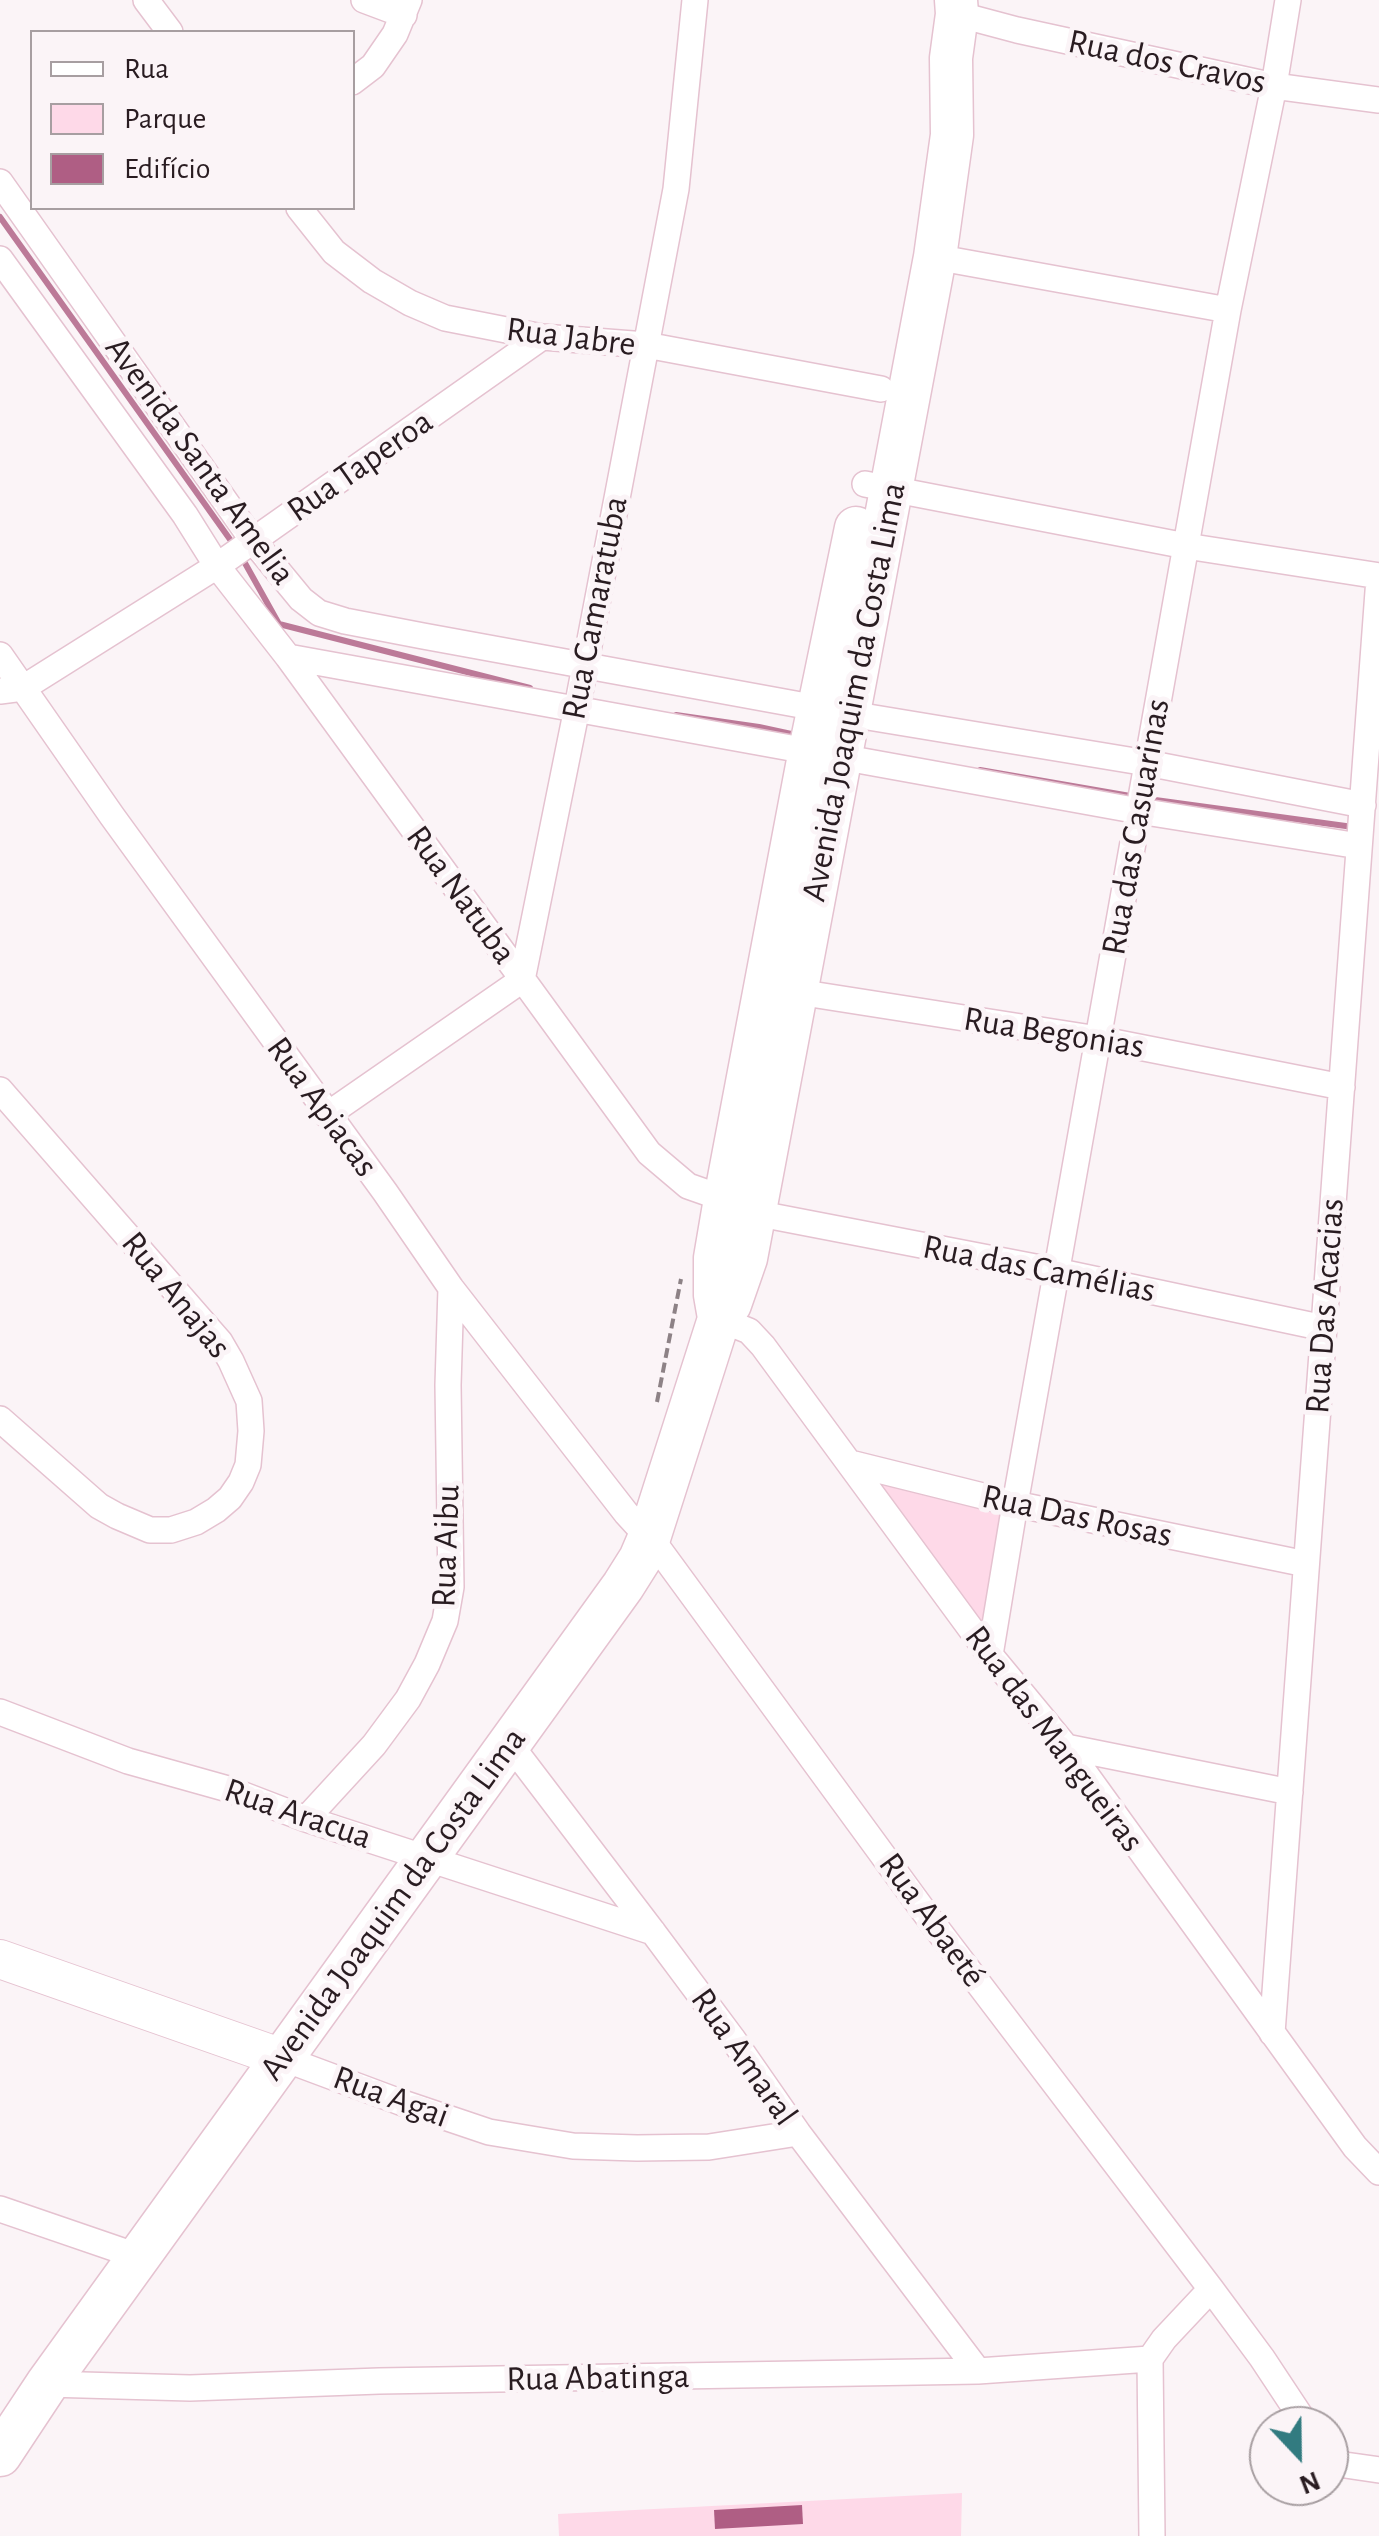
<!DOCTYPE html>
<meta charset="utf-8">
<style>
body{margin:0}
#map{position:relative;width:1379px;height:2536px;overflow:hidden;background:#fbf4f7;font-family:"Alegreya Sans",sans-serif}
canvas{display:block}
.legend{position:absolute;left:30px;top:30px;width:325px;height:180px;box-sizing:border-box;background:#fbf4f7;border:2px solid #a79ea1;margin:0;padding:12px 18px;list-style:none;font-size:30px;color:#291c21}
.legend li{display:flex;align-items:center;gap:20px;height:50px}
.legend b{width:50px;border:2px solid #a79ea1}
.north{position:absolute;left:1249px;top:2406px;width:100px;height:100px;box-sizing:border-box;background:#fbf4f7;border:2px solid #a79ea1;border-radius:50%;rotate:158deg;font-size:28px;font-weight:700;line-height:40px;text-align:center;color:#291c21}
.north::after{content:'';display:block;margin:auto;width:35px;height:45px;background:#327b80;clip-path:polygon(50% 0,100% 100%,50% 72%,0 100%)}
</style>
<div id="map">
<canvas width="1379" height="2536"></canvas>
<ul class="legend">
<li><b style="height:12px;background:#fff"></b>Rua</li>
<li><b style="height:28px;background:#fed9e8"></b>Parque</li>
<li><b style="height:28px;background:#af5e84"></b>Edifício</li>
</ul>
<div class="north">N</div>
</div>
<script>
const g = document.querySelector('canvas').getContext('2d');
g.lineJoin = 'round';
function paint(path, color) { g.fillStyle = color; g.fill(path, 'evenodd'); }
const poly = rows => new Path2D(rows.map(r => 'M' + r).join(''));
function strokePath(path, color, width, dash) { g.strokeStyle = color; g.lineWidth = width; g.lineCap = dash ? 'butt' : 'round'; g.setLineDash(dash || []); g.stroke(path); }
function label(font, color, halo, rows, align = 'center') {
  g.font = font + ' "Alegreya Sans",sans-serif'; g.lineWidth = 10; g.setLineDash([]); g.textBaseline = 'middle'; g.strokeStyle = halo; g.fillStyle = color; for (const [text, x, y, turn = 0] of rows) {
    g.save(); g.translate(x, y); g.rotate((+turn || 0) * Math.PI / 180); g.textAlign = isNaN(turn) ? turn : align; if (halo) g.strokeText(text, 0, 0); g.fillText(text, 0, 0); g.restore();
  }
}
const green = poly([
 [858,1475,1014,1506,988,1652],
 [962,2493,961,2536,559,2536,558,2514]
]);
const stream = poly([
 [0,217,234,545],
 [241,556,279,624,530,688],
 [676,715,759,727,796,735],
 [980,770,1136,797],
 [1148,799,1353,827]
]);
const building = poly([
 [802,2505,803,2524,715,2529,714,2510]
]);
const path = poly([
 [657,1402,681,1279]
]);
const street = poly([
 [146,0,170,32],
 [364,0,404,15],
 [957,14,1017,30,1274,86,1379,100],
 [352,82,373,66,395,34,409,0],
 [0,182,254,542,301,599,319,613,345,621,423,636,850,714,1147,763,1363,805],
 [299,208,334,252,372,281,410,303,445,318,542,337,646,345,881,389],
 [935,257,1228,310],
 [0,259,185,515,217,566,288,657,649,1153,688,1186,725,1199],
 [865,484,1186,546,1379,576],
 [0,655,112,816,385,1192,451,1288,626,1513,658,1548,931,1921,1211,2289,1262,2358,1307,2426],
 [288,657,1139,811,1359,846],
 [0,691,23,688,217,566,542,337],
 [785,990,1098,1039,1342,1087],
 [0,1090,220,1342,231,1361,249,1401,251,1431,248,1465,241,1482,230,1498,216,1510,196,1522,171,1530,150,1530,117,1516,99,1506,0,1419],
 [327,1115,522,980,577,708,676,189,695,0],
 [755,1213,1056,1271,1324,1328],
 [719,1319,749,1331,763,1346,990,1655,1066,1747,1355,2147,1379,2172],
 [850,1463,1015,1504,1306,1564],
 [990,1655,1015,1504,1228,310,1274,86,1288,0],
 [0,1712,128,1761,228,1789,306,1819,653,1932],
 [509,1743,653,1932,732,2038,798,2133,978,2371],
 [1066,1747,1290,1792],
 [306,1819,374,1745,408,1699,427,1664,445,1621,451,1587,448,1385,451,1288],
 [1272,2033,1379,578],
 [282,2058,400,2102,489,2132,573,2146,637,2148,709,2147,798,2133],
 [0,2209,140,2257],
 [47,2384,190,2388,379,2381,978,2371,1150,2359],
 [1329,2455,1345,2465,1379,2470],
 [1152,2536,1150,2359,1164,2339,1211,2289]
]);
const secondary = poly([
 [0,1959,282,2058]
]);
const primary = poly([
 [719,1318,715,1295,715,1258,725,1199,810,750,856,528],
 [0,2455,47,2384,623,1586,640,1559,649,1538,719,1319,730,1304,746,1258,935,257,952,135,951,58,957,14,956,0]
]);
const streetNames = [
 ["Rua dos Cravos",1167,62,12],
 ["Rua Jabre",571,337,7],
 ["Avenida Santa Amelia",200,461,54],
 ["Rua Taperoa",360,466,-35],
 ["Rua Camaratuba",595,608,-79],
 ["Avenida Joaquim da Costa Lima",854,692,-79],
 ["Rua das Casuarinas",1136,827,-80],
 ["Rua Natuba",461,895,54],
 ["Rua Begonias",1054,1033,9],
 ["Rua Apiacas",322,1107,54],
 ["Rua das Camélias",1039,1269,11],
 ["Rua Anajas",176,1295,51],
 ["Rua Das Acacias",1325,1306,-86],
 ["Rua Das Rosas",1077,1516,12],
 ["Rua Aibu",446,1546,-88],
 ["Rua das Mangueiras",1054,1739,53],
 ["Rua Aracua",298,1814,19],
 ["Avenida Joaquim da Costa Lima",393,1904,-54],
 ["Rua Abaeté",932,1920,54],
 ["Rua Amaral",744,2057,55],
 ["Rua Agai",391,2097,20],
 ["Rua Abatinga",598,2378,-1]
];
paint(green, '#fed9e8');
strokePath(stream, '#bc7a98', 6);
paint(building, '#af5e84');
strokePath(street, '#e5c2d0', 28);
strokePath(secondary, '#e5c2d0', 40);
strokePath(primary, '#e5c2d0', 45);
strokePath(path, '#8d8286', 4, [10, 5]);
strokePath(street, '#fff', 25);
strokePath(secondary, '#fff', 38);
strokePath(primary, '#fff', 42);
label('35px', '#291c21', '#fbf4f7', streetNames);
</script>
